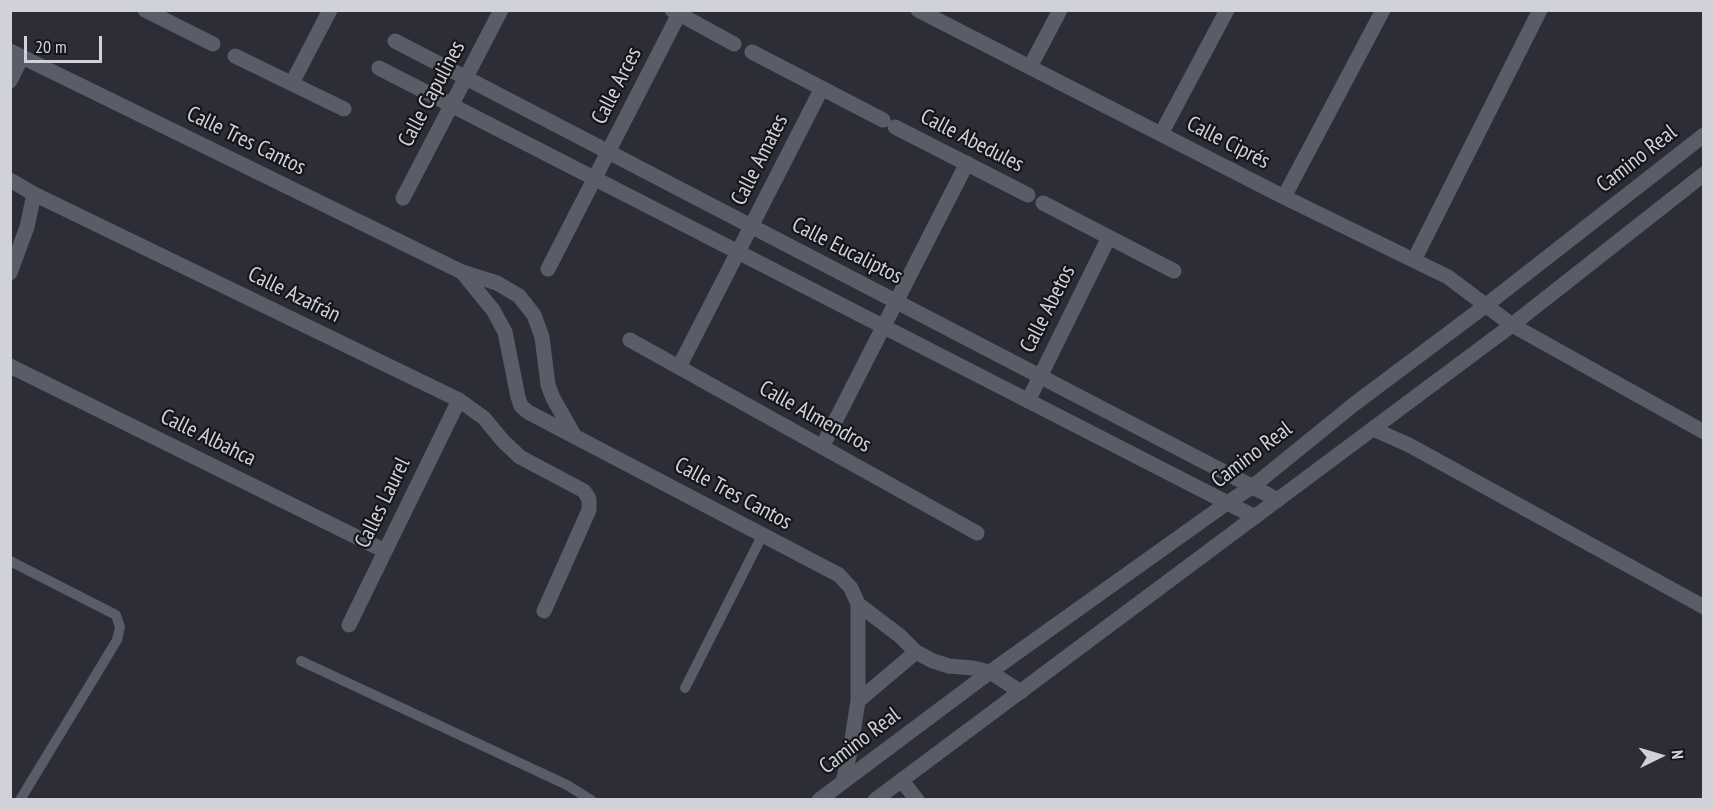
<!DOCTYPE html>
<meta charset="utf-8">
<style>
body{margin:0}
#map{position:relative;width:1714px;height:810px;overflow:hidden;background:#2c2d37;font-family:"PT Sans Narrow",sans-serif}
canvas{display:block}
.frame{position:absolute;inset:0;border:12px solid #d1d2d9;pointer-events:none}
.north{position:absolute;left:1630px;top:726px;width:60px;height:60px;-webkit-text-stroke:4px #15161a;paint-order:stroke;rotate:85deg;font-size:16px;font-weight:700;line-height:24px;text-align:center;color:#d1d2d9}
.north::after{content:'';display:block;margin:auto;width:21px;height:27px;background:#d1d2d9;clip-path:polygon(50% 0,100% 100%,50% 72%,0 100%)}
.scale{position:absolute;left:24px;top:36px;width:78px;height:27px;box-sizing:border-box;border:3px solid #d1d2d9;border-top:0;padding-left:8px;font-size:18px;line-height:21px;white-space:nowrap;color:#d1d2d9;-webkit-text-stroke:4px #15161a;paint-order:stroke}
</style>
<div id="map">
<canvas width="1714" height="810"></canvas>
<div class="frame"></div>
<div class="north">N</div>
<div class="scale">20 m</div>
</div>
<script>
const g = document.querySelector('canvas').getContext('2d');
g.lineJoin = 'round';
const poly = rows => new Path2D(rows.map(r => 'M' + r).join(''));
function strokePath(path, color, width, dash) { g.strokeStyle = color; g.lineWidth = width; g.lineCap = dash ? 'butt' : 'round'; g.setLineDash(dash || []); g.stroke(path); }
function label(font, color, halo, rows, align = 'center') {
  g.font = font + ' "PT Sans Narrow",sans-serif'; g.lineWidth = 4.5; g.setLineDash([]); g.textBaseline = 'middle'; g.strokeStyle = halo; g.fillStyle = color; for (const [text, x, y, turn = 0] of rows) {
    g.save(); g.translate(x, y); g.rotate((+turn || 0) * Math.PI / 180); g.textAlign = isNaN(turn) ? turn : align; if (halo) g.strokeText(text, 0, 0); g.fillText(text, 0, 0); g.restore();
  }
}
const lane = poly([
 [10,561,116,615,120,627,117,640,20,800],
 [301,661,567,785,591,800],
 [685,688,763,534]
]);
const street = poly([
 [145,10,213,44],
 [672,10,734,44],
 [918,10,1284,197,1448,277,1512,325,1704,432],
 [395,41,1278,500],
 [10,51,462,272,497,283,519,296,534,315,542,337,548,385,553,398,575,437],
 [752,52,883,120],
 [235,56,344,109],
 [1030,67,1060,10],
 [379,68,1255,517],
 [10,81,22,57],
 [292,83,330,10],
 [895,127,1028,195],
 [1161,134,1227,10],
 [10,180,34,194,459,400,484,418,503,441,520,457,584,491,589,499,589,510,544,611],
 [1284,197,1383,10],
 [403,198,501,10],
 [1043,203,1174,271],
 [1414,260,1540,10],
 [548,269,679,14],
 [462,272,493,310,505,332,518,397,521,406,528,412,839,575,851,588,858,604,858,701,850,752,843,782],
 [10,273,27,227,34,194],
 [630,340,977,533],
 [10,366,385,551],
 [679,367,822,88],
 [1028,401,1109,237],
 [1373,429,1409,445,1704,607],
 [822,447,967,163],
 [858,604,900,636,916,652,933,661,949,666,973,668,990,672,1021,692],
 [349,625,459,400],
 [858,701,916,652],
 [902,781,917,800]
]);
const secondary = poly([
 [819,800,990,672,1227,503,1252,487,1353,405,1485,306,1704,135],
 [875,800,1512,325,1704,174]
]);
const streetNames = [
 ["Calle Arces",617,86,-63],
 ["Calle Capulines",432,94,-62],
 ["Calle Tres Cantos",246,141,26],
 ["Calle Abedules",972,141,27],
 ["Calle Ciprés",1228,143,27],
 ["Camino Real",1637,159,-38],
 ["Calle Amates",760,160,-63],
 ["Calle Eucaliptos",847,251,27],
 ["Calle Azafrán",294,295,26],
 ["Calle Abetos",1048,309,-63],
 ["Calle Almendros",815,417,29],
 ["Calle Albahca",208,438,26],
 ["Camino Real",1252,455,-37],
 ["Calle Tres Cantos",733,494,28],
 ["Calles Laurel",383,503,-64],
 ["Camino Real",860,741,-37]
];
strokePath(lane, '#5a5c67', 10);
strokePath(street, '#5a5c67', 15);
strokePath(secondary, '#5a5c67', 15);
label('22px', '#d1d2d9', '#15161a', streetNames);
</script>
